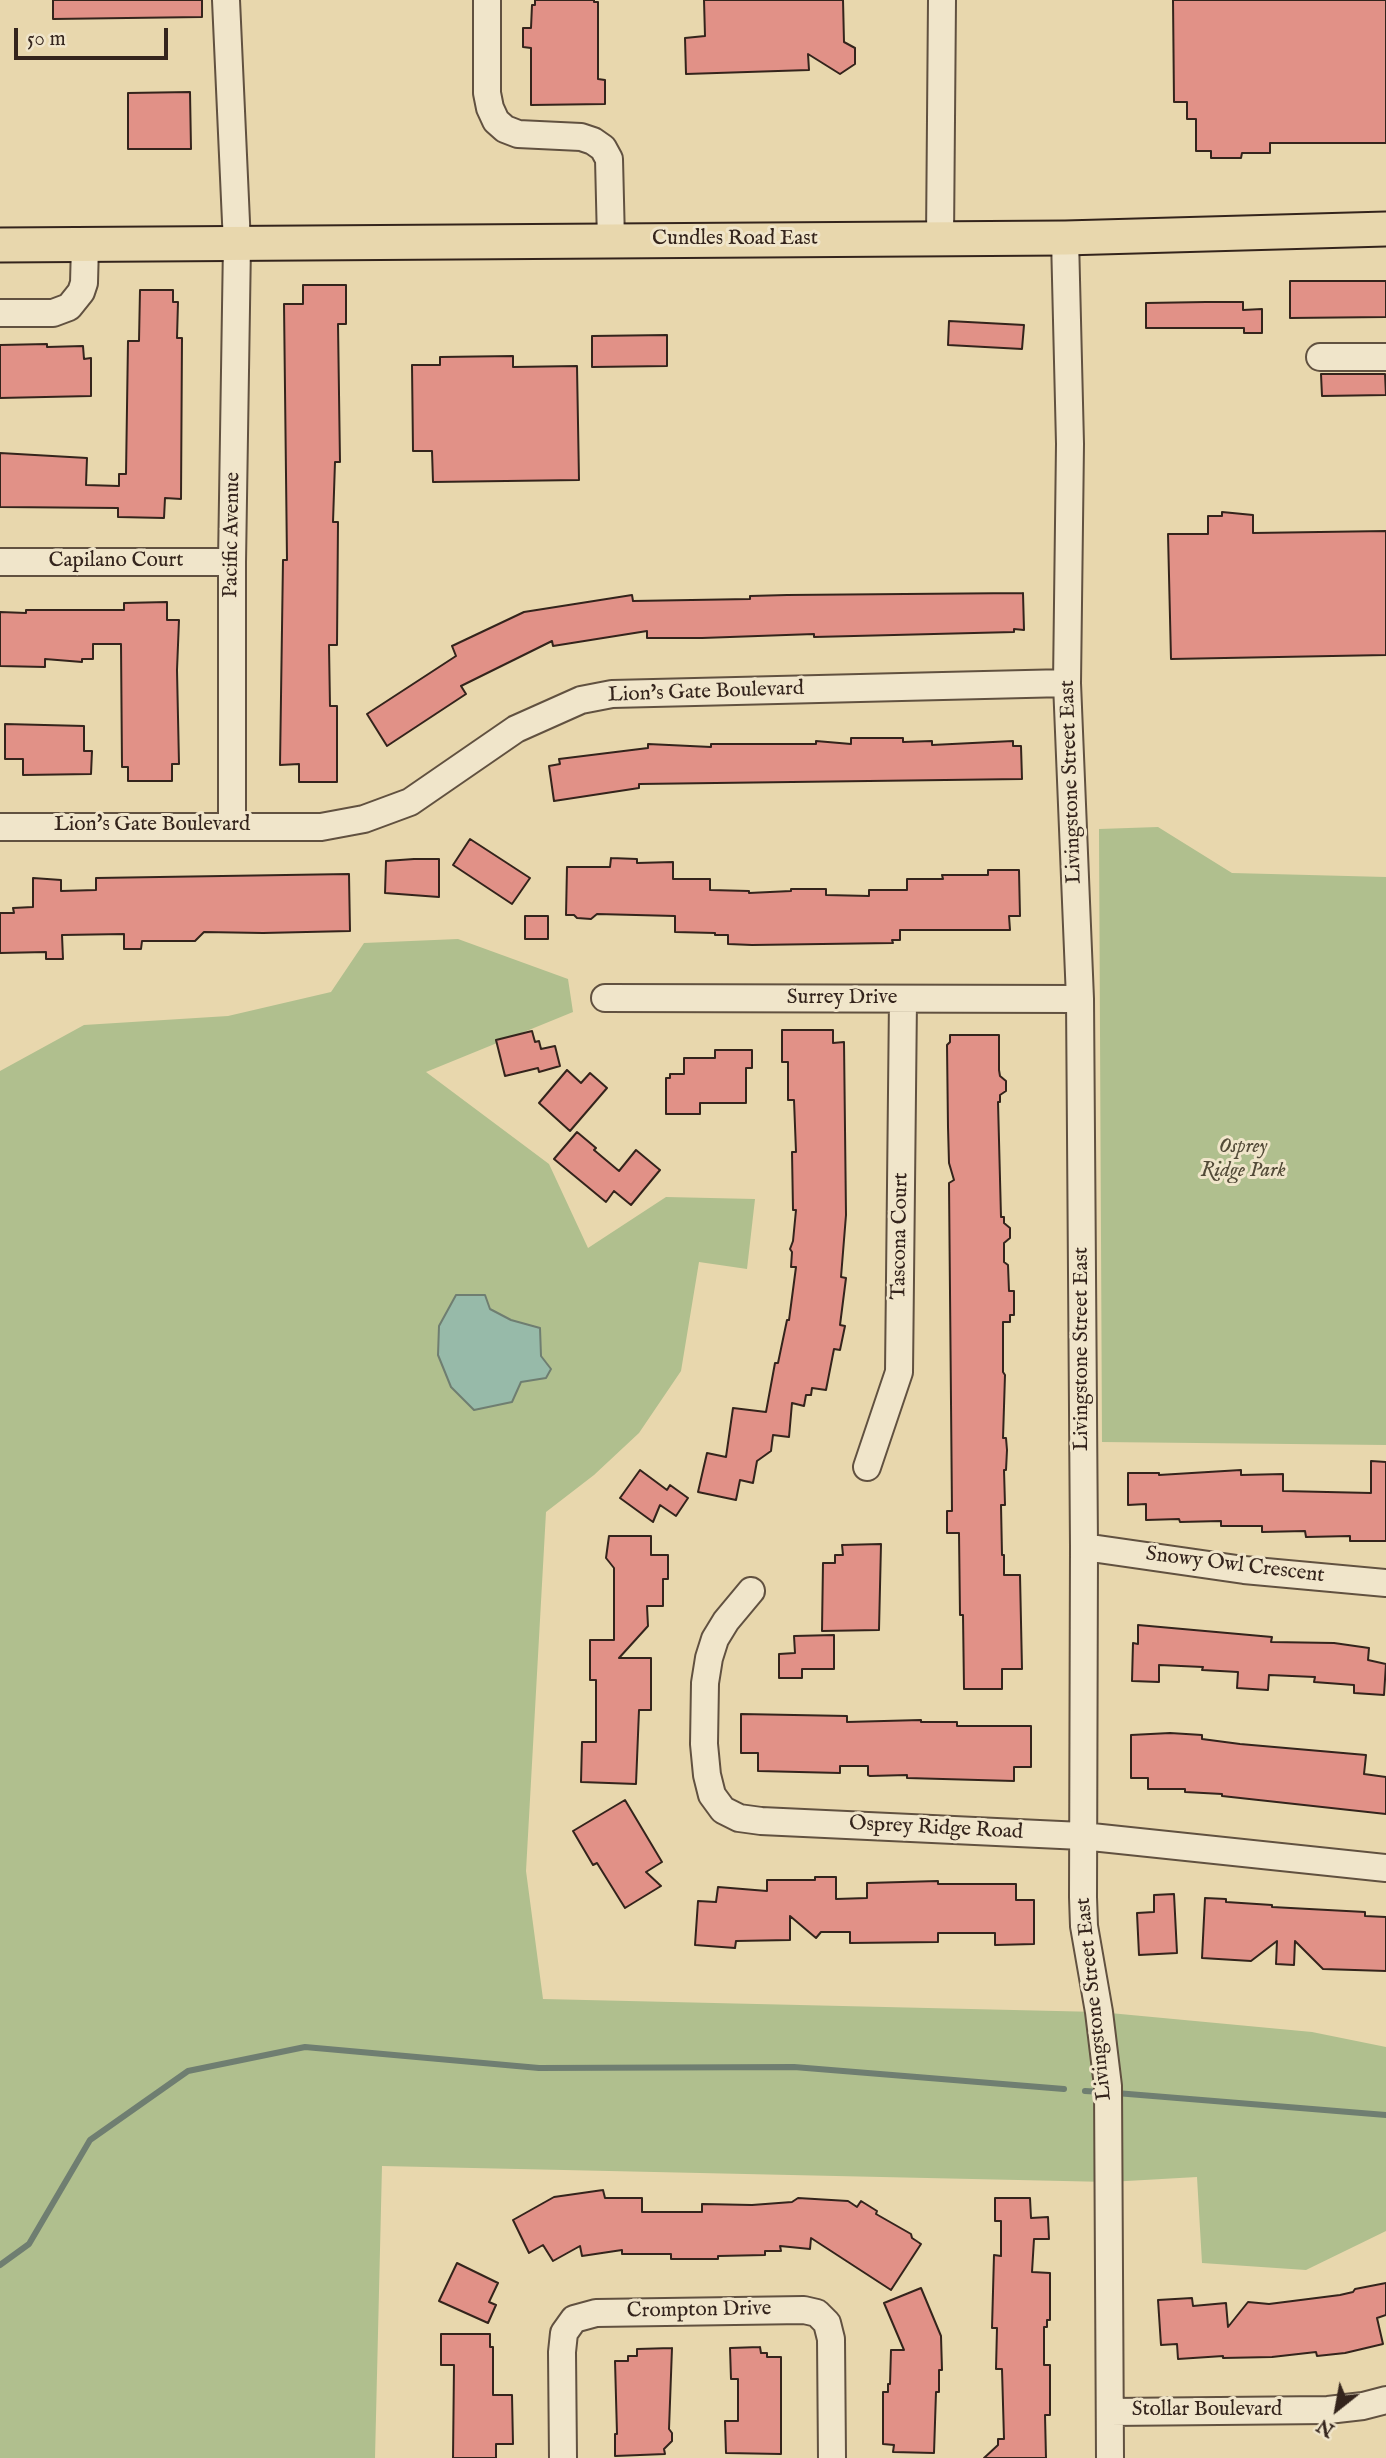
<!DOCTYPE html>
<style>
body{margin:0}
#map{position:relative;width:1386px;height:2458px;overflow:hidden;background:#e8d7ad;font-family:"IM FELL English",serif}
canvas{display:block}
.north{position:absolute;left:1302px;top:2374px;width:70px;height:70px;-webkit-text-stroke:5px #f0e5ca;paint-order:stroke;rotate:211deg;font-size:19px;font-weight:700;line-height:28px;text-align:center;color:#34241c}
.north::after{content:'';display:block;margin:auto;width:24px;height:32px;background:#34241c;clip-path:polygon(50% 0,100% 100%,50% 72%,0 100%)}
.scale{position:absolute;left:14px;top:28px;width:154px;height:32px;box-sizing:border-box;border:4px solid #34241c;border-top:0;padding-left:9px;font-size:21px;line-height:24px;white-space:nowrap;color:#34241c;-webkit-text-stroke:5px #f0e5ca;paint-order:stroke}
</style>
<div id="map">
<canvas width="1386" height="2458"></canvas>
<div class="north">N</div>
<div class="scale">50 m</div>
</div>
<script>
const g = document.querySelector('canvas').getContext('2d');
g.lineJoin = 'round';
function paint(path, color) { g.fillStyle = color; g.fill(path, 'evenodd'); }
const poly = rows => new Path2D(rows.map(r => 'M' + r).join(''));
function strokePath(path, color, width, dash) { g.strokeStyle = color; g.lineWidth = width; g.lineCap = dash ? 'butt' : 'round'; g.setLineDash(dash || []); g.stroke(path); }
function label(font, color, halo, rows, align = 'center') {
  g.font = font + ' "IM FELL English",serif'; g.lineWidth = 6; g.setLineDash([]); g.textBaseline = 'middle'; g.strokeStyle = halo; g.fillStyle = color; for (const [text, x, y, turn = 0] of rows) {
    g.save(); g.translate(x, y); g.rotate((+turn || 0) * Math.PI / 180); g.textAlign = isNaN(turn) ? turn : align; if (halo) g.strokeText(text, 0, 0); g.fillText(text, 0, 0); g.restore();
  }
}
const green = poly([
 [1158,827,1232,873,1386,877,1386,1445,1102,1442,1099,829],
 [458,939,568,979,573,1012,426,1072,549,1164,588,1248,666,1197,755,1199,747,1269,699,1262,681,1371,639,1433,594,1475,546,1512,526,1871,543,1999,1099,2012,1312,2032,1386,2047,1386,2231,1306,2270,1202,2263,1197,2177,1109,2182,382,2166,375,2458,0,2458,0,1071,84,1025,228,1016,331,992,364,943]
]);
const water = poly([
 [456,1295,485,1295,490,1309,511,1320,540,1328,541,1356,551,1369,546,1378,521,1382,512,1402,474,1410,451,1387,438,1355,439,1326,456,1295]
]);
const stream = poly([
 [1085,2091,1102,2092],
 [1116,2093,1386,2115],
 [0,2265,29,2244,90,2140,188,2071,305,2047,539,2068,794,2067,1064,2089]
]);
const building = poly([
 [53,0,202,0,202,17,53,19,53,0],
 [535,0,594,0,594,2,598,2,598,79,605,80,605,104,531,105,531,48,523,47,523,28,531,28,532,5,535,5,535,0],
 [704,0,843,0,844,42,855,48,855,64,840,74,808,54,809,70,686,74,685,38,705,36,704,0],
 [1173,0,1386,0,1386,143,1270,143,1270,153,1242,153,1241,158,1211,158,1211,151,1196,151,1196,119,1187,119,1187,102,1174,102,1173,0],
 [190,92,191,149,128,149,128,93,190,92],
 [1290,281,1386,281,1386,317,1290,318,1290,281],
 [303,285,346,285,346,324,338,324,340,462,335,462,333,522,338,522,337,645,329,645,330,706,337,706,337,782,299,782,299,764,280,765,283,560,287,560,284,304,303,304,303,285],
 [140,290,173,290,173,302,178,302,177,338,182,338,181,499,165,498,164,518,118,517,118,508,0,507,0,453,87,458,86,485,119,486,119,474,126,474,128,341,139,341,140,290],
 [1206,302,1243,302,1243,310,1262,309,1262,333,1244,333,1244,328,1146,328,1146,303,1206,302],
 [949,321,1024,325,1022,349,948,345,949,321],
 [667,335,667,366,592,367,592,336,667,335],
 [47,344,47,347,83,346,84,359,91,358,91,396,0,398,0,345,47,344],
 [513,356,513,367,577,366,579,480,433,482,432,451,413,451,412,365,440,365,440,357,513,356],
 [1321,374,1385,374,1386,395,1322,396,1321,374],
 [1222,512,1253,515,1253,533,1386,531,1386,655,1171,659,1168,534,1208,534,1208,516,1222,516,1222,512],
 [1023,593,1024,630,1014,629,1014,632,814,637,814,634,702,638,647,638,647,631,553,646,552,641,461,686,466,694,387,746,367,714,456,656,452,646,524,612,632,595,633,601,750,599,750,596,787,595,1023,593],
 [167,602,167,620,179,620,177,670,179,764,172,764,172,781,128,781,128,767,122,767,121,644,93,644,93,659,82,659,82,662,45,659,45,667,0,666,0,612,26,613,26,610,124,610,124,603,167,602],
 [5,724,84,726,84,751,92,751,91,774,23,775,23,759,5,759,5,724],
 [851,738,903,738,903,742,932,741,932,745,1013,741,1013,746,1021,746,1022,779,639,784,639,788,554,801,549,766,560,764,559,759,648,748,648,744,711,747,711,744,816,744,816,741,851,744,851,738],
 [470,839,530,878,512,904,453,865,470,839],
 [611,858,637,859,637,863,673,862,673,879,710,879,710,890,749,891,749,893,791,891,791,889,826,889,826,895,869,896,869,890,907,890,907,879,943,879,942,875,988,875,988,870,1019,870,1020,916,1009,916,1010,930,900,930,900,940,892,940,893,943,752,945,728,944,728,935,715,935,715,933,675,932,675,916,597,914,591,919,577,918,574,915,566,915,567,867,610,867,611,858],
 [414,859,439,859,439,897,385,893,386,861,414,859],
 [349,874,350,931,263,933,204,932,195,941,142,941,141,949,124,949,124,934,62,935,63,959,46,959,46,952,0,953,0,913,14,913,13,908,33,907,33,878,61,880,61,891,96,890,96,878,349,874],
 [525,916,548,916,548,939,525,939,525,916],
 [782,1030,833,1030,833,1043,844,1042,846,1215,841,1277,846,1278,840,1325,845,1326,840,1350,834,1349,826,1390,812,1388,811,1395,806,1395,804,1406,792,1403,789,1437,773,1435,771,1451,757,1461,753,1483,740,1480,736,1500,698,1492,707,1453,726,1457,733,1408,766,1412,775,1363,778,1363,787,1320,789,1320,796,1267,791,1267,792,1252,790,1249,793,1241,796,1210,793,1210,792,1152,796,1152,794,1100,788,1100,788,1062,782,1062,782,1030],
 [532,1031,535,1042,539,1041,541,1049,555,1046,560,1066,539,1072,538,1068,505,1076,496,1040,532,1031],
 [950,1035,999,1035,999,1070,1000,1076,1006,1081,1006,1091,1000,1095,1000,1102,998,1102,1001,1217,1004,1217,1004,1223,1010,1228,1010,1238,1004,1243,1004,1262,1008,1265,1009,1291,1014,1291,1014,1315,1010,1315,1010,1322,1003,1322,1003,1372,1005,1375,1003,1438,1006,1438,1007,1450,1006,1470,1004,1470,1005,1505,1001,1505,1002,1555,1004,1555,1004,1575,1020,1575,1022,1669,1002,1669,1002,1689,964,1689,963,1615,960,1615,959,1533,947,1533,947,1511,952,1511,949,1183,954,1180,949,1163,948,1127,947,1045,950,1042,950,1035],
 [715,1050,752,1050,752,1068,746,1068,746,1103,700,1103,700,1114,666,1114,666,1078,670,1078,670,1074,684,1074,684,1058,715,1058,715,1050],
 [567,1070,581,1083,590,1073,607,1088,570,1131,539,1103,567,1070],
 [577,1132,596,1148,594,1150,619,1171,636,1150,660,1170,631,1205,614,1191,606,1202,554,1159,577,1132],
 [1371,1461,1386,1462,1386,1541,1350,1541,1350,1536,1306,1537,1305,1531,1262,1532,1262,1526,1221,1526,1221,1521,1180,1522,1179,1519,1146,1520,1146,1504,1128,1505,1128,1473,1159,1473,1159,1475,1241,1470,1241,1475,1283,1474,1283,1491,1371,1493,1371,1461],
 [640,1470,667,1490,670,1485,688,1498,676,1516,660,1505,653,1522,620,1498,640,1470],
 [609,1536,651,1536,651,1555,668,1555,668,1579,663,1579,663,1606,647,1606,648,1626,619,1658,651,1658,651,1710,639,1710,636,1784,581,1782,582,1742,596,1742,596,1680,590,1680,590,1640,614,1640,614,1568,606,1558,609,1536],
 [881,1544,879,1630,822,1631,823,1563,835,1563,835,1555,843,1555,842,1545,881,1544],
 [1138,1625,1272,1637,1271,1642,1334,1643,1369,1648,1368,1660,1386,1664,1384,1695,1354,1693,1354,1685,1314,1682,1315,1677,1269,1675,1268,1690,1237,1688,1238,1672,1202,1670,1203,1667,1159,1665,1159,1682,1132,1681,1133,1643,1138,1644,1138,1625],
 [834,1635,834,1669,802,1669,802,1678,779,1678,779,1654,795,1653,794,1636,834,1635],
 [741,1714,847,1716,847,1722,921,1720,921,1722,957,1722,957,1726,1031,1726,1031,1767,1014,1767,1014,1781,907,1778,907,1775,870,1776,868,1775,868,1766,840,1766,840,1773,758,1771,758,1753,741,1753,741,1714],
 [1170,1733,1202,1735,1202,1739,1240,1744,1366,1755,1364,1774,1386,1777,1386,1814,1222,1796,1222,1794,1185,1792,1185,1789,1148,1789,1148,1778,1131,1778,1131,1735,1170,1733],
 [625,1800,662,1862,646,1872,661,1886,625,1908,597,1863,593,1865,573,1831,625,1800],
 [815,1877,836,1877,836,1899,867,1898,867,1883,938,1881,938,1884,1016,1884,1016,1900,1034,1900,1034,1944,995,1945,995,1933,938,1933,938,1942,850,1943,850,1932,821,1932,816,1938,790,1916,790,1940,736,1941,735,1948,695,1945,698,1901,716,1902,718,1887,767,1891,767,1880,815,1880,815,1877],
 [1174,1894,1177,1953,1139,1955,1137,1913,1154,1912,1154,1895,1174,1894],
 [1205,1898,1226,1899,1226,1902,1272,1905,1272,1907,1365,1912,1365,1916,1386,1917,1386,1971,1323,1969,1295,1941,1294,1965,1276,1964,1277,1941,1251,1961,1202,1958,1205,1898],
 [603,2190,605,2198,642,2198,642,2212,702,2212,702,2204,752,2205,792,2202,798,2198,848,2201,857,2207,861,2201,877,2211,876,2214,911,2234,912,2238,921,2244,891,2290,811,2238,810,2249,780,2246,781,2251,765,2251,765,2255,718,2256,718,2259,671,2259,671,2254,622,2254,622,2250,582,2256,580,2246,553,2261,543,2245,529,2253,513,2220,554,2197,603,2190],
 [995,2198,1030,2198,1031,2218,1048,2217,1049,2239,1034,2239,1032,2272,1050,2273,1050,2320,1047,2320,1047,2327,1044,2327,1044,2365,1050,2365,1050,2415,1045,2415,1046,2458,984,2458,998,2445,998,2439,1004,2439,1002,2369,996,2369,997,2328,992,2328,994,2255,1001,2256,1001,2221,995,2221,995,2198],
 [457,2263,498,2283,489,2302,496,2305,488,2323,439,2301,457,2263],
 [1386,2283,1386,2315,1377,2318,1383,2344,1345,2353,1317,2356,1316,2352,1272,2357,1223,2358,1223,2356,1178,2359,1177,2344,1161,2345,1158,2300,1192,2298,1193,2306,1226,2303,1228,2327,1248,2302,1269,2304,1340,2295,1353,2292,1355,2289,1386,2283],
 [921,2288,941,2336,942,2370,939,2370,939,2392,936,2392,934,2453,893,2452,894,2445,883,2444,883,2392,888,2392,888,2384,890,2384,891,2350,904,2350,884,2303,921,2288],
 [441,2334,490,2334,490,2347,493,2347,493,2395,512,2395,513,2444,496,2444,496,2458,453,2458,454,2365,441,2365,441,2334],
 [760,2347,761,2353,767,2353,767,2357,781,2357,781,2454,726,2453,725,2421,738,2421,738,2379,731,2379,730,2348,760,2347],
 [672,2348,669,2429,672,2433,672,2441,664,2449,665,2454,615,2456,615,2434,617,2434,615,2361,628,2361,628,2356,637,2356,637,2349,672,2348]
]);
const minor = poly([
 [226,0,237,244,232,562,232,826],
 [487,0,487,93,490,108,496,121,505,129,518,134,581,137,593,141,603,148,609,159,611,241],
 [1065,238,1070,444,1067,683,1080,999,1084,1547,1083,1897,1084,1926,1099,2012,1108,2086,1110,2458],
 [940,239,942,0],
 [0,313,53,313,69,307,81,292,84,283,85,245],
 [1320,357,1386,357],
 [0,562,232,562],
 [0,827,321,827,364,819,410,802,516,729,581,700,612,694,1067,683],
 [605,998,1080,999],
 [867,1467,899,1372,903,999],
 [1084,1547,1244,1570,1386,1583],
 [751,1591,726,1621,715,1639,709,1658,705,1683,704,1744,707,1775,712,1795,723,1810,739,1818,761,1821,1082,1836,1386,1868],
 [1110,2412,1328,2410,1363,2406,1386,2400],
 [563,2458,562,2352,564,2333,574,2319,596,2313,804,2310,817,2313,827,2323,831,2339,832,2458]
]);
const major = poly([
 [0,245,1065,238,1386,229]
]);
const streetNames = [
 ["Cundles Road East",735,240],
 ["Pacific Avenue",233,535,-89],
 ["Capilano Court",116,562],
 ["Lion's Gate Boulevard",706,693,-2],
 ["Livingstone Street East",1072,782,-92],
 ["Lion's Gate Boulevard",152,826],
 ["Surrey Drive",842,999],
 ["Tascona Court",901,1236,-89],
 ["Livingstone Street East",1083,1349,-90],
 ["Snowy Owl Crescent",1235,1566,7],
 ["Osprey Ridge Road",936,1829,3],
 ["Livingstone Street East",1095,1999,-96],
 ["Crompton Drive",699,2311,-1],
 ["Stollar Boulevard",1207,2411]
];
const parkNames = [
 ["Osprey",1243,1148],
 ["Ridge Park",1243,1172]
];
paint(green, '#b0bf8e');
paint(water, '#97baa9');
strokePath(water, '#6f7e71', 2);
strokePath(stream, '#6f7e71', 6);
paint(building, '#e19187');
strokePath(building, '#34241c', 2);
strokePath(minor, '#615140', 30);
strokePath(major, '#34241c', 37);
strokePath(minor, '#f0e5ca', 26);
strokePath(major, '#e8d7ad', 33);
label('21px', '#34241c', '#f0e5ca', streetNames);
label('italic 21px', '#534b38', '#f0e5ca', parkNames);
</script>
